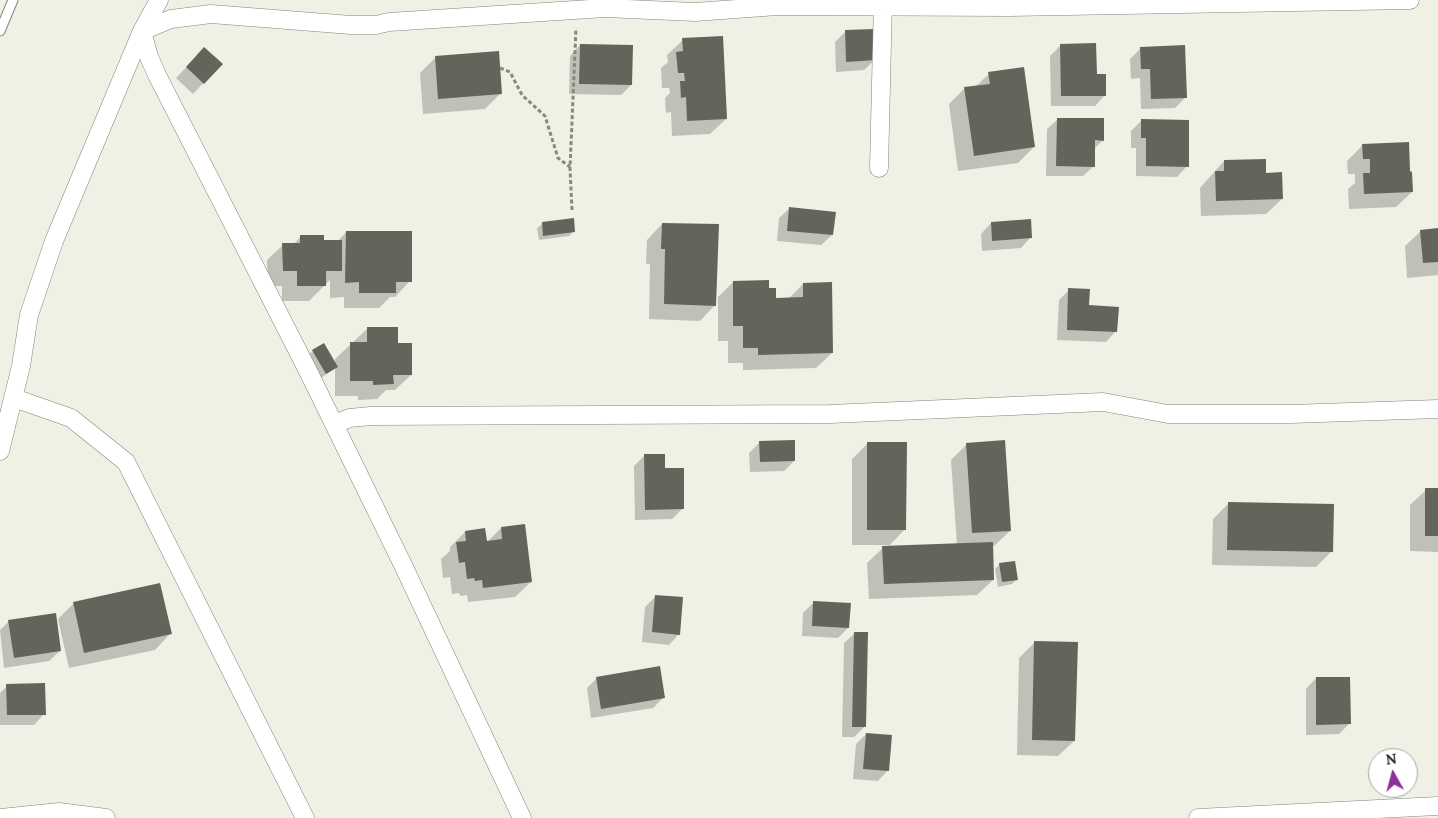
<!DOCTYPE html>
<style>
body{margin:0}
#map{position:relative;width:1438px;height:818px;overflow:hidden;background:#eff1e5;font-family:Lora,serif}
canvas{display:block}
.north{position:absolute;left:1368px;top:748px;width:50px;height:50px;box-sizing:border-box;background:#fff;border:1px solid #a5a5a3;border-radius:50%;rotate:353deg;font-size:14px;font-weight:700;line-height:20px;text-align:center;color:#1e1e1a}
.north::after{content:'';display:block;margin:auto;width:18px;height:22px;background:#8b2f9a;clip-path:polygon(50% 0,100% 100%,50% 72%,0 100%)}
</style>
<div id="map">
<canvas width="1438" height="818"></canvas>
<div class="north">N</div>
</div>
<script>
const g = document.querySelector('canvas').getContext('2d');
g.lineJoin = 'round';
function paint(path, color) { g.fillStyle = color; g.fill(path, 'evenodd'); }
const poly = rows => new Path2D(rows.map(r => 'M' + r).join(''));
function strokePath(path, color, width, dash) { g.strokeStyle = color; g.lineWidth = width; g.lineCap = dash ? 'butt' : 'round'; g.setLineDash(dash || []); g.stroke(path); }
const shadow = poly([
 [845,32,875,60,864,70,836,72,835,42],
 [683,40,726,119,710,134,672,136,671,112,666,113,665,98,670,93,669,88,662,88,661,68,668,62,667,55],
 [580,45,631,85,621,95,569,94,570,56],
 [1061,45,1096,75,1105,95,1095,106,1051,106,1050,56],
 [1141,48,1186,97,1175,108,1141,109,1140,78,1131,79,1130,59],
 [435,58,501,93,485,109,423,114,420,73],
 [194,59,221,64,193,94,176,78],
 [989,74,1034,147,1018,163,958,171,949,104,965,88,975,87],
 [1058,119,1103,140,1094,149,1094,166,1083,176,1046,176,1047,129],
 [1142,120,1187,166,1177,177,1136,176,1136,148,1131,148,1131,131],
 [1363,145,1409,173,1412,192,1396,207,1349,209,1348,189,1355,183,1355,174,1348,174,1347,161],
 [1224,161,1265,174,1282,199,1266,214,1201,216,1200,188],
 [790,208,832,235,821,245,777,241,779,218],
 [991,223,1031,237,1021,248,982,251,981,234],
 [542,224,574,231,569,236,539,240,537,228],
 [662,224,715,305,700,321,649,319,650,264,646,264,647,240],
 [1438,230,1438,275,1407,278,1405,246,1421,231],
 [346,232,410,281,395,297,390,297,379,308,344,308,344,297,330,298,330,280,309,301,282,301,282,286,268,286,267,260,283,245,293,245,301,236,323,242,337,242],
 [733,282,768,289,775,299,788,299,803,284,832,353,816,368,743,370,743,363,728,363,728,341,718,341,718,297],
 [1069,290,1116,331,1106,342,1057,340,1059,300],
 [367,329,411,375,395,390,386,390,377,399,358,400,358,396,335,396,335,368,321,378,308,355,313,351,335,363,335,359],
 [759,443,794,461,784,471,750,472,749,453],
 [868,443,905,529,890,545,852,545,852,459],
 [967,444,1010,531,994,546,992,546,993,580,977,595,869,599,867,563,883,548,957,545,951,460],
 [645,455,664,469,682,509,672,519,635,520,634,466],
 [1426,490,1438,490,1438,552,1410,551,1410,505],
 [1229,503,1332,551,1316,567,1212,565,1213,519],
 [501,528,531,582,515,597,468,602,467,595,460,596,459,593,452,594,450,577,443,578,441,559,450,551,450,547,465,532,486,543],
 [1000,564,1017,579,1012,584,998,587,995,569],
 [656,596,679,634,669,645,642,642,645,607],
 [814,602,848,628,838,638,802,636,803,613],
 [74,603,170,634,155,650,69,668,58,619],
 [9,621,60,651,49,661,4,668,0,630],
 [855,633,864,727,854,737,842,737,844,643],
 [1035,642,1074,741,1058,756,1017,755,1019,658],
 [597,678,663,698,653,708,591,718,587,688],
 [1316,678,1349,724,1339,734,1306,735,1306,689],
 [7,686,44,714,34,725,0,725,0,693],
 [866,734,888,770,878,781,853,779,856,744]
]);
const building = poly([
 [874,29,876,60,846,62,845,30],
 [723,36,727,119,687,121,686,97,681,98,680,81,685,81,684,73,678,73,676,52,683,51,682,38],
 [1096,43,1097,74,1106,74,1106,96,1061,96,1060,44],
 [580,44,633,45,632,85,579,84],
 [1185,45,1187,98,1151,99,1150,69,1141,69,1140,47],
 [204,47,223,64,204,84,186,67],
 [499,51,502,94,438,99,435,56],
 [1024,67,1035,147,974,156,964,87,990,84,988,72],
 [1057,118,1104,118,1104,141,1095,140,1095,167,1056,166],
 [1141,119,1189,120,1189,167,1146,166,1146,138,1141,138],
 [1409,142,1410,171,1412,172,1413,192,1364,194,1363,173,1370,173,1370,159,1363,159,1362,144],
 [1266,159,1266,173,1282,172,1283,199,1216,201,1215,171,1224,171,1224,160],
 [789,207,836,212,833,235,787,231],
 [574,218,575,232,543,236,542,222],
 [1031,219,1032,238,992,241,991,222],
 [662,223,719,224,716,306,664,304,665,249,661,249],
 [1438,228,1438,262,1423,263,1420,230],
 [346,231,412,231,412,282,396,282,396,293,359,293,359,282,345,283],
 [300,235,324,235,324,240,342,240,342,271,326,271,326,286,297,286,297,271,283,271,282,243,300,243],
 [769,280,769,288,776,288,776,298,803,297,803,283,832,282,833,353,758,355,758,348,743,348,743,326,733,326,733,281],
 [1068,288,1090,289,1089,305,1119,307,1117,332,1067,330],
 [367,327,398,327,398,343,412,343,412,375,393,375,394,384,373,385,373,381,350,381,350,342,367,342],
 [324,343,338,367,326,374,312,350],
 [795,440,795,461,760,462,759,441],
 [1005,440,1011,531,972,533,966,443],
 [867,442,907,442,906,530,867,530],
 [644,454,665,454,665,468,684,468,684,509,645,510],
 [1425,488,1438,488,1438,536,1425,536],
 [1228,502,1334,504,1333,552,1227,550],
 [525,524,532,582,483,588,482,580,475,581,474,578,467,579,465,562,459,563,456,542,466,541,465,531,485,528,487,541,502,539,501,527],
 [993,542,994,580,884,584,882,546],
 [1015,561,1018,580,1002,582,999,563],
 [160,583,172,634,84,653,73,602],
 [655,595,683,597,680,635,652,632],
 [813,601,851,603,849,628,812,626],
 [56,613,61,651,14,658,8,620],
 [854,632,868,632,866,727,852,727],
 [1034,641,1078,642,1075,741,1032,740],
 [660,666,665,698,601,709,596,677],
 [1316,677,1350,677,1351,724,1316,725],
 [45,683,46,715,7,715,6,684],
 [866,733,892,735,889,771,863,769]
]);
const path = poly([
 [500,68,510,72,522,95,545,116,558,158,570,167],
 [572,210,570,168,576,28]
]);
const service = poly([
 [0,31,13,0]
]);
const minor = poly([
 [879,168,883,0],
 [14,398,71,418,126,462,305,818],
 [334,424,350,418,370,416,830,414,1103,402,1168,414,1291,414,1438,409],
 [0,451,21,366,29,315,54,241,142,31,159,0],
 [0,818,59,812,106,818],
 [522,818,403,565,308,371,157,75,149,57,142,31,171,19,211,14,351,25,376,25,389,22,605,8,695,12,777,6,1009,7,1410,0],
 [1198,818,1438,806]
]);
paint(shadow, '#0003');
paint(building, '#63645a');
strokePath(service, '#838479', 11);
strokePath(minor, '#838479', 19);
strokePath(path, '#878880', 3, [4, 2.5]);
strokePath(service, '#fff', 9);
strokePath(minor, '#fff', 18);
</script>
